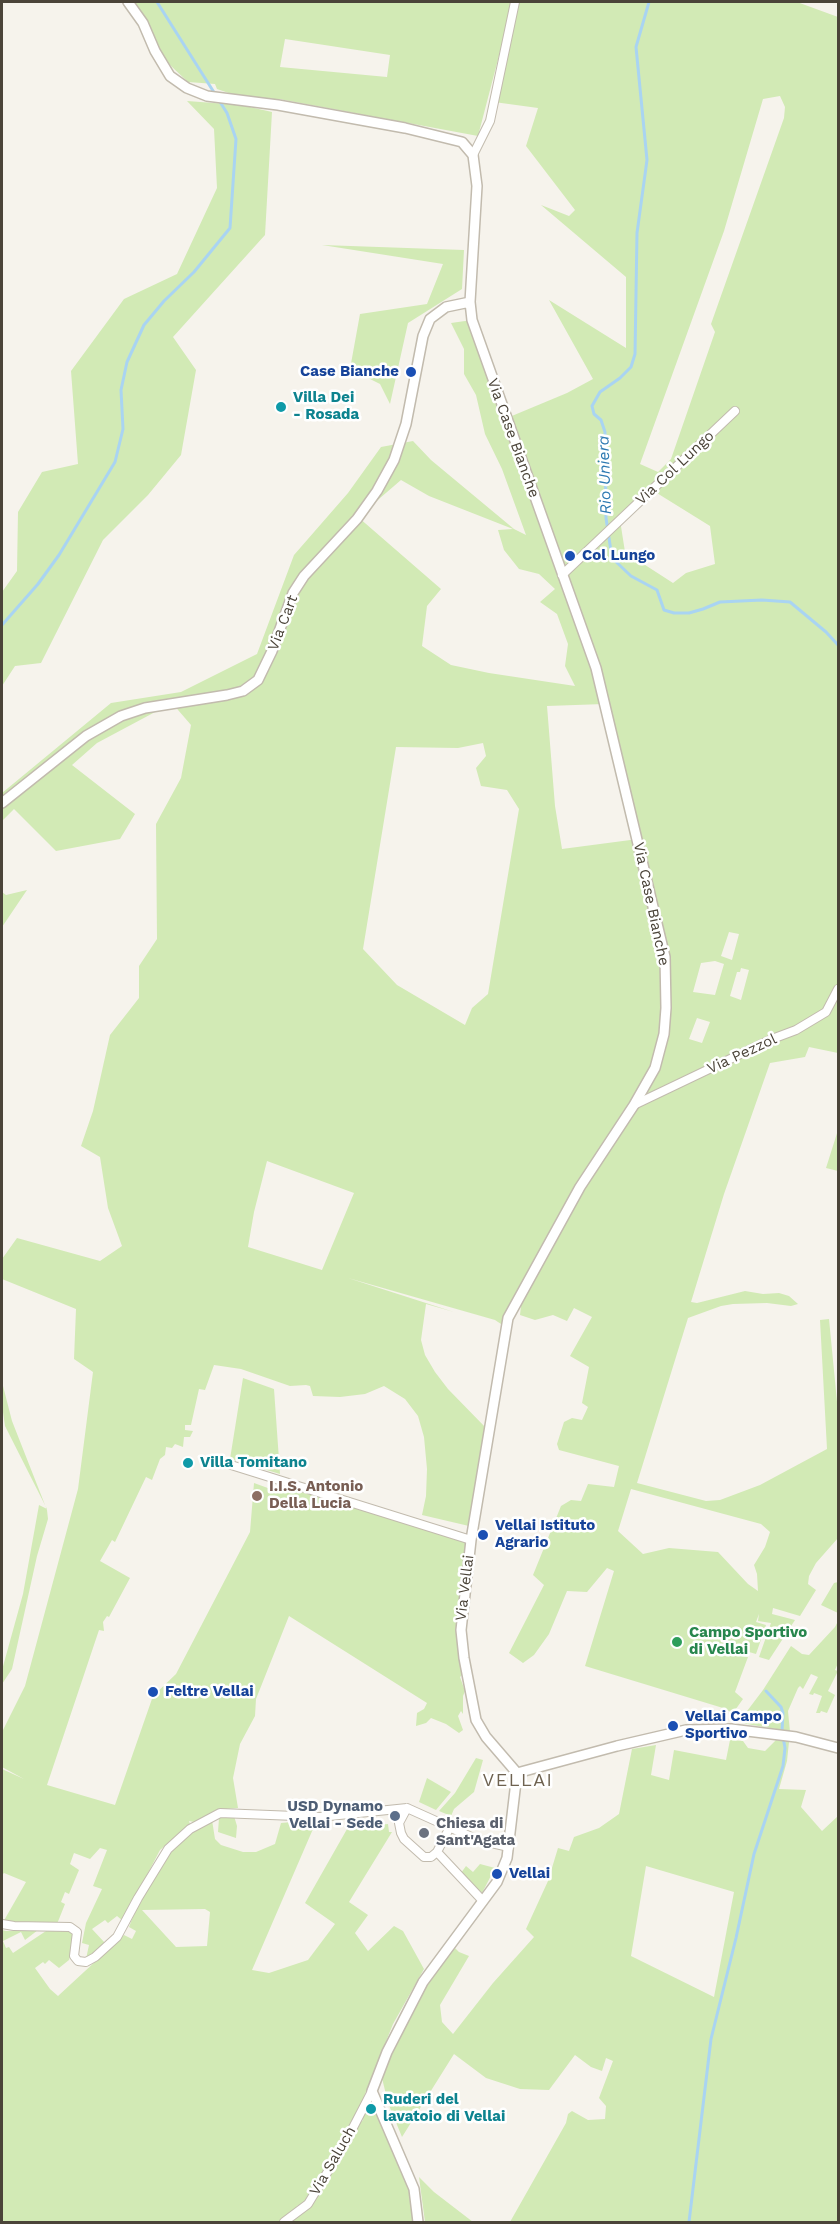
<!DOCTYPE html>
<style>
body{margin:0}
#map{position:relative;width:840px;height:2224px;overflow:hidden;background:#f6f3ec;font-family:"Work Sans",sans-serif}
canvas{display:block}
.frame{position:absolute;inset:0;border:3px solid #4b4439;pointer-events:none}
</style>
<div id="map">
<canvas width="840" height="2224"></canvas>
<div class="frame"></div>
</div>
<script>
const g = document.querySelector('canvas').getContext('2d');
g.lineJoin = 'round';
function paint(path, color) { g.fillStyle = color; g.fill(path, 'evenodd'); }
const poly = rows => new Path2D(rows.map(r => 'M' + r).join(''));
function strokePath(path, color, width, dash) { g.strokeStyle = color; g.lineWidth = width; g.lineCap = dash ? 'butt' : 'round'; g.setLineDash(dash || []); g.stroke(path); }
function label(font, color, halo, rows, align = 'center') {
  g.font = font + ' "Work Sans",sans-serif'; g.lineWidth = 5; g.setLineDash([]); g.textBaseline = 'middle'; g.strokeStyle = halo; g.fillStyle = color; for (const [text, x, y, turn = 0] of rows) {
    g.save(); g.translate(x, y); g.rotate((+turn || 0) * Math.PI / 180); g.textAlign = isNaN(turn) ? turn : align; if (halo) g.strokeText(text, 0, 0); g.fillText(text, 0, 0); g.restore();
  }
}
const green = poly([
 [131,2,513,2,478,136,279,99,249,100,217,89,215,84,188,82,155,51],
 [285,39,390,55,387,77,280,67],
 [515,2,797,2,838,17,838,1053,809,1047,805,1057,770,1063,724,1194,691,1302,697,1303,745,1291,763,1294,779,1293,789,1296,798,1304,791,1306,767,1303,733,1304,721,1306,688,1318,637,1483,706,1501,720,1500,760,1485,827,1449,820,1320,829,1319,838,1412,838,1538,816,1563,809,1576,808,1584,816,1590,800,1616,773,1608,772,1614,795,1620,769,1660,759,1657,771,1623,758,1621,759,1614,756,1622,766,1625,756,1654,742,1650,740,1656,748,1657,735,1692,743,1699,733,1713,723,1708,585,1666,614,1571,607,1568,587,1592,567,1591,549,1634,534,1655,523,1663,509,1653,544,1585,533,1575,561,1506,571,1500,581,1501,588,1484,614,1487,619,1466,559,1450,557,1444,564,1422,572,1418,582,1420,588,1407,582,1403,589,1367,570,1356,592,1317,574,1308,567,1321,553,1315,535,1320,520,1315,522,1297,599,1164,653,1080,664,1054,671,1000,666,965,666,1008,655,1068,504,1326,495,1320,348,1278,454,1312,426,1304,421,1340,425,1355,435,1372,448,1389,486,1428,469,1526,422,1515,426,1496,427,1469,424,1437,418,1416,405,1399,384,1386,365,1394,340,1397,313,1396,310,1386,306,1385,290,1386,241,1369,214,1365,205,1390,199,1389,191,1425,185,1425,185,1430,193,1431,190,1437,184,1437,183,1447,175,1444,172,1448,166,1447,165,1455,160,1459,152,1480,146,1477,115,1542,112,1540,100,1561,130,1578,109,1617,107,1616,103,1622,104,1631,99,1630,47,1785,115,1805,153,1696,176,1674,250,1532,254,1483,276,1491,278,1485,465,1541,468,1546,464,1673,460,1677,465,1691,463,1696,463,1714,461,1711,458,1716,463,1730,459,1733,446,1724,431,1718,426,1723,416,1726,417,1713,424,1709,427,1703,289,1616,256,1699,255,1716,240,1744,233,1778,238,1808,226,1809,194,1822,189,1821,190,1824,160,1850,123,1921,117,1916,108,1923,105,1920,92,1929,105,1943,86,1959,89,1945,82,1943,86,1923,102,1889,93,1886,107,1850,100,1848,90,1859,74,1853,70,1864,79,1870,69,1894,65,1892,61,1902,65,1904,57,1924,2,1924,26,1882,4,1873,2,1875,2,1769,24,1779,2,1767,2,1732,25,1686,78,1489,93,1372,74,1359,76,1309,2,1279,2,1259,17,1238,100,1261,122,1246,108,1208,100,1157,81,1146,93,1111,110,1035,139,998,139,966,157,939,156,824,181,778,191,725,172,703,97,743,72,765,135,814,120,839,56,851,14,809,2,821,2,793,111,703,181,692,257,654,294,555,348,493,381,447,413,441,431,460,514,529,526,535,502,469,485,434,476,395,464,374,464,349,451,323,472,320,507,418,567,393,593,379,549,300,626,348,626,277,541,205,569,216,575,210,526,146,538,108,494,102],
 [780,96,785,107,784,118,711,324,715,332,671,459,658,472,640,464,724,231,763,99],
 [401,480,429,496,513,529,498,530,504,550,519,569,539,574,555,589,540,602,557,614,568,644,565,666,575,686,489,673,451,665,422,646,427,606,441,589,358,517],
 [652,490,710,526,715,564,686,573,673,583,625,552,620,520],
 [604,704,638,839,562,849,555,806,547,706],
 [483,743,486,756,476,768,481,786,507,790,519,809,488,994,472,1008,465,1025,397,985,363,949,396,747,458,748],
 [729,932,739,934,732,960,721,956],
 [715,961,724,964,715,995,693,992,701,963],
 [741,968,749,970,741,1000,730,996,737,972,740,972],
 [697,1018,710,1022,702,1043,689,1039],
 [267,1161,354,1193,322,1270,248,1247,254,1212],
 [631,1489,761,1524,770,1532,765,1547,754,1565,757,1574,758,1591,748,1584,718,1552,669,1548,643,1554,618,1531],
 [187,101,241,105,272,112,265,235,173,337,196,370,181,455,148,495,103,540,41,663,15,666,2,686,2,592,17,571,18,512,42,472,78,464,71,371,124,299,177,274,217,188,214,129],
 [322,245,464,250,462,289,408,323,390,404,380,384,350,369,360,314,427,304,443,264],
 [27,890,2,927,2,892,6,895],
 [838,1130,838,1171,826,1168],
 [243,1378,274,1389,280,1474,230,1459],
 [2,1382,12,1421,47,1510,48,1519,37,1556,12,1669,2,1684,2,1670,23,1594,39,1505,47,1509,5,1426,2,1405],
 [838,1582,838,1613,821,1605,834,1583],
 [838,1621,838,1663,835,1670,838,1671,828,1691,835,1695,827,1713,821,1711,820,1713,816,1713,822,1696,814,1693,813,1695,809,1694,818,1677,811,1674,803,1689,800,1686,798,1688,788,1711,790,1732,783,1730,783,1720,782,1730,741,1723,741,1719,763,1690,791,1646,802,1654,809,1655,835,1627],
 [730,1740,743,1741,748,1748,765,1751,776,1740,789,1742,787,1761,779,1789,806,1790,801,1807,822,1831,838,1816,838,2222,510,2222,566,2123,568,2114,572,2111,588,2120,605,2119,606,2106,599,2098,613,2061,606,2058,602,2071,591,2067,575,2055,549,2090,520,2089,486,2078,454,2054,402,2137,388,2103,382,2078,390,2054,430,1976,454,1947,459,1952,469,1956,440,2005,442,2022,453,2034,493,1983,534,1937,526,1929,548,1881,558,1848,569,1851,574,1837,599,1828,619,1814,632,1749,656,1745,651,1775,669,1780,674,1750,726,1760],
 [646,1866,734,1892,714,1997,631,1956],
 [476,1758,483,1760,474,1792,454,1809,451,1816,439,1811,455,1793],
 [427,1778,451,1792,436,1810,419,1802],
 [361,1814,362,1826,388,1824,389,1832,392,1832,349,1902,368,1915,355,1933,368,1951,394,1926,403,1931,424,1969,393,2024,359,2109,315,2190,304,2205,296,2206,309,2209,359,2124,363,2120,363,2109,375,2108,411,2191,414,2222,2,2222,2,1930,6,1931,38,1930,25,1940,21,1932,3,1941,6,1948,9,1947,13,1953,49,1929,68,1930,75,1934,75,1941,69,1960,59,1968,49,1960,45,1964,43,1962,35,1968,50,1989,58,1996,124,1935,132,1939,136,1931,129,1927,140,1898,170,1849,192,1832,212,1820,215,1839,221,1845,243,1852,256,1852,275,1844,281,1823,314,1820,316,1822,252,1970,269,1973,308,1960,335,1924,305,1903,355,1815],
 [205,1909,210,1912,207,1946,176,1947,142,1910],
 [234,1816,237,1826,236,1838,218,1832,219,1818],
 [480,1864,495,1868,482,1893,461,1873,466,1866,473,1872],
 [419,2177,434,2192,473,2222,425,2222]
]);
const stream = poly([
 [649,2,636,47,647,160,637,233,635,354,631,367,620,378,600,392,592,406,594,414,601,420,605,432,606,518,612,558,631,576,657,590,664,610,674,613,689,613,703,609,720,602,762,600,790,602,826,632,838,645],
 [2,625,38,584,59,555,115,462,123,429,121,390,127,362,144,325,164,301,194,272,230,228,236,139,227,113,157,2],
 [689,2222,711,2039,736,1938,754,1854,783,1766,785,1748,782,1731,783,1713,781,1707,766,1691]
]);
const minor = poly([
 [473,155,490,121,515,2],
 [562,575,735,411],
 [634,1105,772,1039,796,1030,826,1012,838,989],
 [215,1460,471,1540],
 [407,1808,478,1840,509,1847],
 [407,1808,399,1823,401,1833,404,1839,424,1857,431,1857,437,1852,450,1827],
 [437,1852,483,1901],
 [2,1924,14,1926,70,1927,77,1932,74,1956,78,1961,86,1962,95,1957,117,1937,138,1898,168,1849,190,1829,220,1813,320,1817,407,1808],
 [284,2222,308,2204,344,2145,372,2091]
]);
const tertiary = poly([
 [128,2,143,23,155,51,170,76,187,88,207,96,278,105,405,128,462,142,473,155,477,186,470,302,472,320,596,668,665,957,666,1008,664,1034,655,1068,634,1105,580,1187,508,1318,471,1540,461,1630,464,1658,476,1720,486,1737,517,1773,507,1858,497,1882,423,1982,387,2052,372,2091,414,2189,418,2222],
 [2,803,86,736,121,716,145,708,227,695,243,691,258,680,272,651,293,593,304,576,357,519,377,491,394,460,406,424,423,336,430,319,446,307,470,302],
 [517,1773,617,1746,686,1730,731,1729,796,1737,838,1748]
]);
const markers = [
 [411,372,6,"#1a4fb4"],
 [281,407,6,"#0f9aa8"],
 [570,556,6,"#1a4fb4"],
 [188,1463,6,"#0f9aa8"],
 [257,1496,6,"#8d6e63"],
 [483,1535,6,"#1a4fb4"],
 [677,1642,6,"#2e9e5b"],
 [153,1692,6,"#1a4fb4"],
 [673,1726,6,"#1a4fb4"],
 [395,1816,6,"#5c6f8a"],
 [424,1833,6,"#6b7280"],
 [497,1874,6,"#1a4fb4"],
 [371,2109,6,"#0f9aa8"]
];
const transitNames = [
 ["Case Bianche",399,372,"right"],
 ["Col Lungo",582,556],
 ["Vellai Istituto",495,1526],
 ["Agrario",495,1543],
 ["Feltre Vellai",165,1692],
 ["Vellai Campo",685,1717],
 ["Sportivo",685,1734],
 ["Vellai",509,1874]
];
const cultureNames = [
 ["Villa Dei",293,398],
 ["- Rosada",293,415],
 ["Villa Tomitano",200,1463],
 ["Ruderi del",383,2100],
 ["lavatoio di Vellai",383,2117]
];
const streetNames = [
 ["Via Case Bianche",513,438,70],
 ["Via Col Lungo",675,468,-43],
 ["Via Cart",283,623,-69],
 ["Via Case Bianche",651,904,78],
 ["Via Pezzol",742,1054,-25],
 ["Via Vellai",465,1588,-83],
 ["Via Saluch",333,2161,-60]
];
const educationNames = [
 ["I.I.S. Antonio",269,1487],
 ["Della Lucia",269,1504]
];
const leisureNames = [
 ["Campo Sportivo",689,1633],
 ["di Vellai",689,1650]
];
const serviceNames = [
 ["USD Dynamo",383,1807],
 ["Vellai - Sede",383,1824]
];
const worshipNames = [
 ["Chiesa di",436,1824],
 ["Sant'Agata",436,1841]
];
const waterNames = [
 ["Rio Uniera",605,475,-92]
];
const quarterNames = [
 ["VELLAI",518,1781]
];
paint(green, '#d2eab5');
strokePath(stream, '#a9d4f2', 3);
strokePath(minor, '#c2bbae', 10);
strokePath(tertiary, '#c2bbae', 12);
strokePath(minor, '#fff', 8);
strokePath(tertiary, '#fff', 9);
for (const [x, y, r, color] of markers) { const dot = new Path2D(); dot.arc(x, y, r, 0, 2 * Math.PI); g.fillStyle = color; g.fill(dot); strokePath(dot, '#fff', 2); }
label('bold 15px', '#164399', '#fff', transitNames, 'left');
label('bold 15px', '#0d838f', '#fff', cultureNames, 'left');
label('15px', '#4b4439', '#fff', streetNames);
label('bold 15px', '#785e54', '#fff', educationNames, 'left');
label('bold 15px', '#27864d', '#fff', leisureNames, 'left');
label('bold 15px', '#4e5e75', '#fff', serviceNames, 'right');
label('bold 15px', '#5b616d', '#fff', worshipNames, 'left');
label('italic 16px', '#2e7ab2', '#fff', waterNames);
g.letterSpacing = '1.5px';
label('18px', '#6e6250', '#fff', quarterNames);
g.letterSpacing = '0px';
</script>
